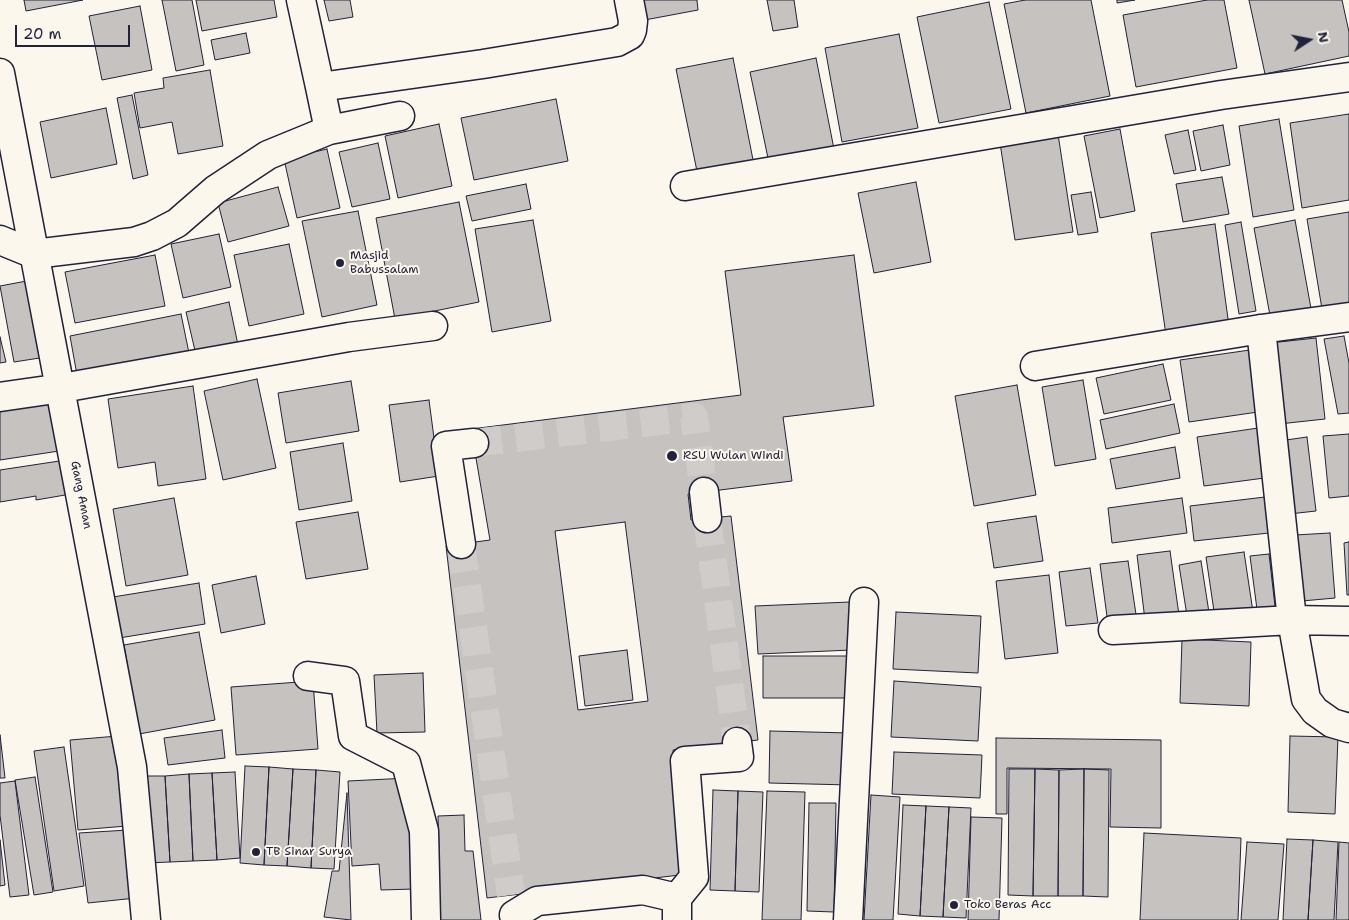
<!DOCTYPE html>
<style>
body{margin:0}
#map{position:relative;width:1349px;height:920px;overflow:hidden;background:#fbf7ec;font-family:"Shantell Sans",sans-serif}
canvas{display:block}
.north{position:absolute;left:1284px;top:15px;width:50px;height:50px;-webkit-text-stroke:4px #fbf7ec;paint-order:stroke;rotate:79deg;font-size:14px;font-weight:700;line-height:20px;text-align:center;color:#22223b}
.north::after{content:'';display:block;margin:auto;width:18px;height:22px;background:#22223b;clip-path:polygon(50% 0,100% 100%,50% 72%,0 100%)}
.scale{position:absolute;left:15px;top:25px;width:115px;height:22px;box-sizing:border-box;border:2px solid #22223b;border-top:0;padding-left:6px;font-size:15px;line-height:18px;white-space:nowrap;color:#22223b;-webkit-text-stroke:4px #fbf7ec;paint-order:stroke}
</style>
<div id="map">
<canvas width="1349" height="920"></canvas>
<div class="north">N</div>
<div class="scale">20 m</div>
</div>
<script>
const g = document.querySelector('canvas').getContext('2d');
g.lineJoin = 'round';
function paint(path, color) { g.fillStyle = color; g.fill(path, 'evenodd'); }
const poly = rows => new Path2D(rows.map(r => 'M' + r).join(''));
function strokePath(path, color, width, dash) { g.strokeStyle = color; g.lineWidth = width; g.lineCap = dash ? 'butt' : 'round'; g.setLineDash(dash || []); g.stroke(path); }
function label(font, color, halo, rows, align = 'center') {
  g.font = font + ' "Shantell Sans",sans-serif'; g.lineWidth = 4; g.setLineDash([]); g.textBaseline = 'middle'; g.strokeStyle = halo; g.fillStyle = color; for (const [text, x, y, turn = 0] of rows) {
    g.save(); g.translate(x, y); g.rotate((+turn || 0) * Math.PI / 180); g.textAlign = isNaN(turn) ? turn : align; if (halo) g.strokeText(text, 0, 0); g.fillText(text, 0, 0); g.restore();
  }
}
const building = poly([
 [24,0,83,0,26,11,24,0],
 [162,0,192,0,204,65,176,71,162,0],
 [196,0,274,0,277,17,202,31,196,0],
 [324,0,350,0,353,17,329,21,324,0],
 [630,0,697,0,698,10,634,22,630,0],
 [767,0,794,0,798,27,773,31,767,0],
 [1025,0,1091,0,1110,96,1026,113,1004,4,1025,0],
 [1117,0,1135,0,1117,3,1117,0],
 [1207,0,1224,0,1237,68,1136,87,1123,15,1207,0],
 [1249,0,1342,0,1349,32,1349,56,1265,74,1249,0],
 [989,2,1011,109,939,123,917,17,989,2],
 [140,6,152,70,102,80,89,16,140,6],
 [246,33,250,53,215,60,211,40,246,33],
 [899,34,918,128,842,142,825,48,899,34],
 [733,58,755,170,699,181,676,69,733,58],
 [816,58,834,149,769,163,750,72,816,58],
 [210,70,223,146,178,154,172,122,140,128,134,93,164,88,163,78,210,70],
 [132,95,148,175,133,179,117,98,132,95],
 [556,99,568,161,474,180,461,118,556,99],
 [106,108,117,164,51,178,40,122,106,108],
 [1349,114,1349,200,1302,208,1290,123,1349,114],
 [1279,119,1294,210,1253,217,1239,126,1279,119],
 [439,124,452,186,398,198,385,136,439,124],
 [1223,125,1230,165,1201,171,1193,131,1223,125],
 [1120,129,1135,211,1100,218,1084,136,1120,129],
 [1188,130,1196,170,1174,174,1165,135,1188,130],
 [1058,134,1073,232,1015,240,1000,143,1058,134],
 [378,143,390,199,352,207,339,152,378,143],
 [327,149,340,208,297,218,284,159,327,149],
 [1222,177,1229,214,1183,222,1176,184,1222,177],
 [916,182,931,262,874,273,858,193,916,182],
 [526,184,531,209,472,221,466,196,526,184],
 [278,187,289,226,228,242,218,203,278,187],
 [1091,192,1098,232,1078,235,1071,195,1091,192],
 [459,202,479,302,395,319,376,218,459,202],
 [358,211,377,305,322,317,302,221,358,211],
 [1349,212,1349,311,1323,315,1307,219,1349,212],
 [533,220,551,321,492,332,475,229,533,220],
 [1295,220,1312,314,1271,321,1254,228,1295,220],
 [1241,222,1256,311,1239,314,1225,225,1241,222],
 [1215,224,1229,326,1166,335,1151,233,1215,224],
 [219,234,231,287,183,298,171,244,219,234],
 [289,244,304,314,249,326,234,255,289,244],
 [155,255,165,306,75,323,65,272,155,255],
 [854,255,874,406,783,417,792,481,688,494,691,520,731,516,758,740,673,750,688,874,487,898,446,546,490,540,471,429,741,395,725,271,854,255],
 [625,522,648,701,578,710,555,531,625,522],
 [32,280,46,357,14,362,0,286,32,280],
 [229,302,238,345,196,355,186,312,229,302],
 [181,314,189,353,77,375,70,336,181,314],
 [1344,336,1349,363,1349,413,1338,414,1324,339,1344,336],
 [0,337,6,362,0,363,0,337],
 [1316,338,1325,419,1279,424,1270,343,1316,338],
 [1250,350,1258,412,1189,422,1180,360,1250,350],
 [1163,364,1171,400,1104,414,1096,378,1163,364],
 [257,379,276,468,223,480,204,391,257,379],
 [1083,380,1096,459,1055,466,1042,387,1083,380],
 [351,381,359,431,286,443,278,393,351,381],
 [1017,385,1036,495,974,506,955,396,1017,385],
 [193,386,206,479,158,486,155,462,118,468,108,399,193,386],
 [50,399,59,451,0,460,0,407,50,399],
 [429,400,439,476,400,482,389,405,429,400],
 [1174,404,1180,433,1106,449,1100,420,1174,404],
 [1265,427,1272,477,1204,486,1197,437,1265,427],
 [1349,434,1349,496,1329,498,1323,436,1349,434],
 [1307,437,1316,511,1289,514,1279,441,1307,437],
 [343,443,352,501,299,510,290,452,343,443],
 [1175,447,1180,478,1116,489,1110,459,1175,447],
 [66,460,71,494,36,500,36,496,0,502,0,470,66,460],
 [1265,497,1269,533,1194,541,1190,506,1265,497],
 [174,498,188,575,126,586,113,509,174,498],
 [1182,498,1187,533,1112,543,1108,508,1182,498],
 [358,512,368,569,306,579,296,522,358,512],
 [1036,516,1043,561,994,568,987,523,1036,516],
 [1330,533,1335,598,1302,601,1295,535,1330,533],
 [1349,542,1349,595,1347,595,1344,543,1349,542],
 [1170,551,1179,615,1145,620,1137,555,1170,551],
 [1244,552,1253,612,1215,618,1206,557,1244,552],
 [1269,554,1276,615,1258,617,1250,556,1269,554],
 [1128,561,1137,621,1108,624,1100,564,1128,561],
 [1201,561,1210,619,1188,622,1179,565,1201,561],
 [1090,568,1098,623,1066,626,1059,572,1090,568],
 [1049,575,1058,653,1005,659,996,581,1049,575],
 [256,576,265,624,221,633,212,585,256,576],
 [199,583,205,624,119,638,113,597,199,583],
 [850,602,852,650,758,654,755,606,850,602],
 [896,612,981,616,978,673,893,669,896,612],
 [199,632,215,720,139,734,124,645,199,632],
 [1182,639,1251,642,1249,706,1180,703,1182,639],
 [627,650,633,700,585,706,579,656,627,650],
 [763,656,849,656,849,698,763,698,763,656],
 [423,673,425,732,377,733,374,675,423,673],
 [313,681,318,749,236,755,231,687,313,681],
 [894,681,981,687,978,741,891,737,894,681],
 [222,730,225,758,168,765,164,738,222,730],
 [770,731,850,733,850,785,769,783,770,731],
 [0,735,5,778,0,778,0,735],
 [118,736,127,826,78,830,70,740,118,736],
 [1290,736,1338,737,1335,814,1288,812,1290,736],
 [996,738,1161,740,1161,828,1110,827,1111,769,1007,768,1007,814,996,814,996,738],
 [64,747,84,886,54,891,34,751,64,747],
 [894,752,982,755,980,798,892,794,894,752],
 [245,766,269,767,264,865,240,863,245,766],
 [269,767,293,769,287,866,264,865,269,767],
 [293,769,316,770,311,868,287,866,293,769],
 [1009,769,1035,769,1033,896,1008,895,1009,769],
 [1035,769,1059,770,1058,896,1033,896,1035,769],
 [1084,769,1109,770,1108,897,1083,896,1084,769],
 [1084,769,1083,896,1058,896,1059,770,1084,769],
 [316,770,340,772,334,869,311,868,316,770],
 [235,772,240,858,217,860,212,773,235,772],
 [212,773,217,860,193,861,189,774,212,773],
 [189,774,193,861,170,862,165,776,189,774],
 [142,776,165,776,170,862,147,863,142,776],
 [35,777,53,892,34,895,15,780,35,777],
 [409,778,414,889,381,890,379,864,352,866,348,781,409,778],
 [15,781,29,895,10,897,0,815,0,783,15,781],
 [713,790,738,791,735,891,710,890,713,790],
 [738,791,763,792,759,892,735,891,738,791],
 [767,791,805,792,801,920,762,920,767,791],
 [347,793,351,920,324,917,332,871,339,871,347,793],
 [871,795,900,797,893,920,864,920,871,795],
 [809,803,836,803,834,912,807,911,809,803],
 [903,805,926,806,920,916,898,914,903,805],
 [926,806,949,807,943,917,920,916,926,806],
 [949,807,971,808,966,918,943,917,949,807],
 [464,815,465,851,473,851,481,920,435,920,433,849,439,849,438,816,464,815],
 [971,817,1002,818,999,920,968,920,971,817],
 [128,830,136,898,88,903,79,833,128,830],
 [1144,833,1241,838,1238,920,1140,920,1144,833],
 [1287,839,1313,840,1308,920,1283,920,1287,839],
 [0,840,5,885,0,886,0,840],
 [1313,840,1338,842,1334,920,1308,920,1313,840],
 [1247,842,1284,844,1278,920,1241,920,1247,842],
 [1339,842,1349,843,1349,920,1336,920,1339,842]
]);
const minorTunnel = poly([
 [474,443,694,417,704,492],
 [707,518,737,742],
 [461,544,511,895]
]);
const minor = poly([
 [301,0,320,87],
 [0,73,132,767,146,920],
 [329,130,400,116],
 [685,186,1221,95,1349,77],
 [0,240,34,254,134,242,152,236,177,223,215,190,268,155,329,130,320,87,483,64,617,42,630,35,632,30,633,21,629,0],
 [1261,329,1292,620,1306,699,1315,711,1332,723,1349,728],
 [1035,366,1261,329,1349,317],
 [0,397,62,388,349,337,433,326],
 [704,492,707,518],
 [461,544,446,446,474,443],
 [1113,630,1292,620,1349,621],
 [308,676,345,681,353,736,406,763,424,831,426,920],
 [514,915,537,901,643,890,677,898],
 [677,920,677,898,694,877,685,761,739,757,737,742],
 [848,920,864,602]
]);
const markers = [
 [340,263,5,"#22223b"],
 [672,456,6,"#22223b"],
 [256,852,5,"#22223b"],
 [954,905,5,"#22223b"]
];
const poiNames = [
 ["Masjid",350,256],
 ["Babussalam",350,270],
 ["RSU Wulan Windi",683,456],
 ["TB Sinar Surya",266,852],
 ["Toko Beras Acc",964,905]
];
const streetNames = [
 ["Gang Aman",81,495,79]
];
paint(building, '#c6c2c0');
strokePath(building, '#22223b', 1);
strokePath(minorTunnel, '#d0ccc9', 28, [28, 14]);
strokePath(minor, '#22223b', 31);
strokePath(minor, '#fbf7ec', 28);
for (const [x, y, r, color] of markers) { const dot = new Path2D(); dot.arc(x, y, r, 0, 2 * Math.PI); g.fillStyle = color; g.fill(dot); strokePath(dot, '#fbf7ec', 2); }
label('12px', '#22223b', '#fbf7ec', poiNames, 'left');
label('12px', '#22223b', '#fbf7ec', streetNames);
</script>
